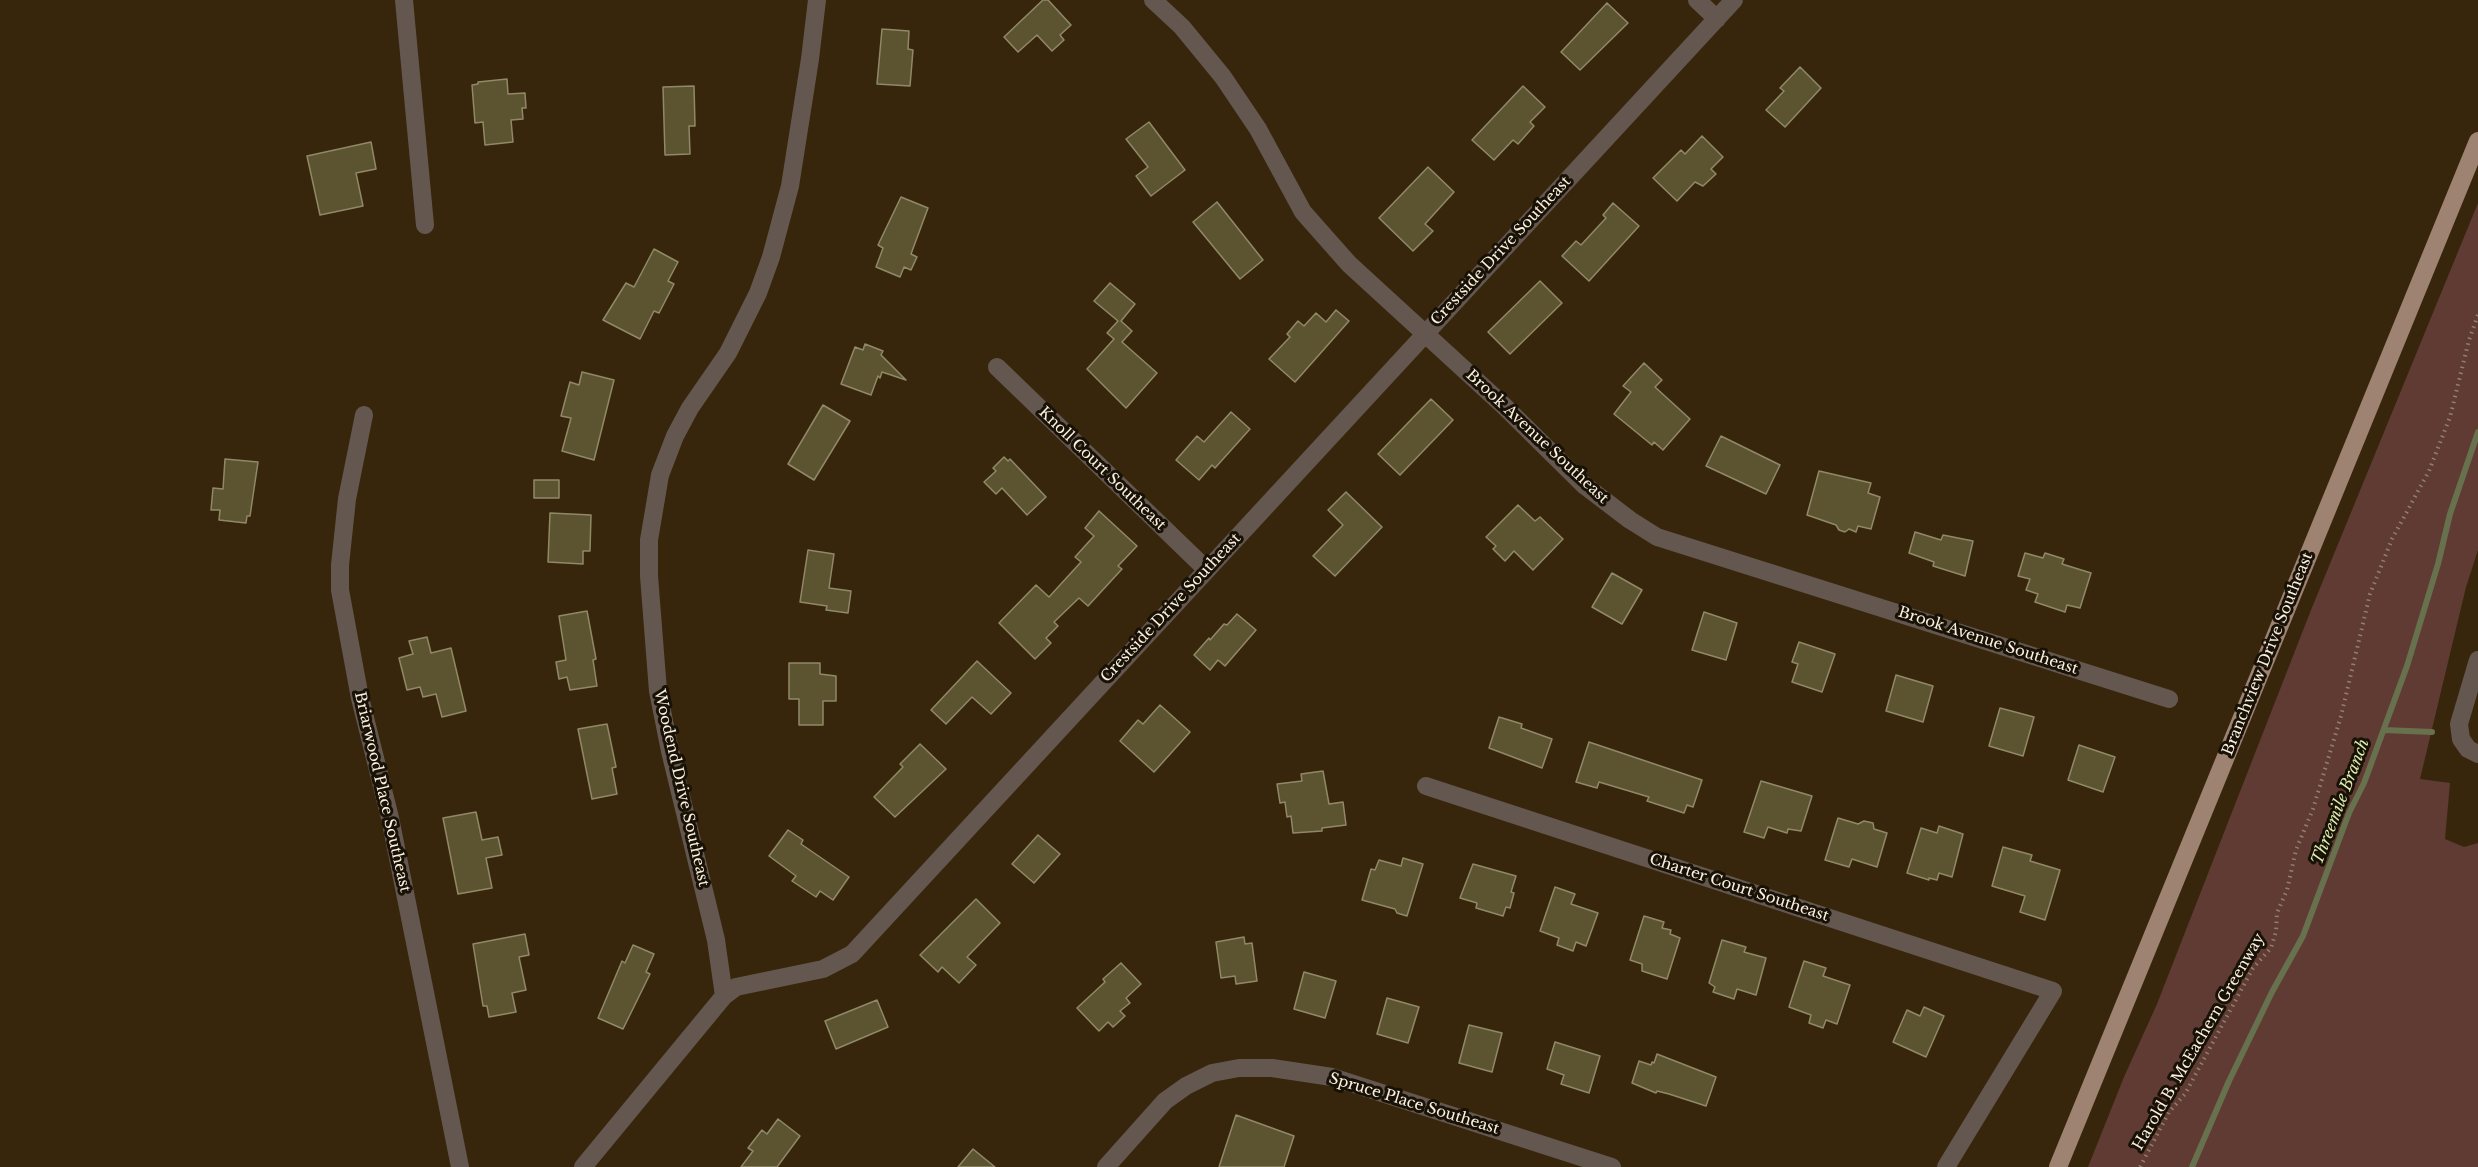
<!DOCTYPE html>
<style>
body{margin:0}
canvas{display:block;background:#37260b}
</style>
<canvas width="2478" height="1167"></canvas>
<script>
const g = document.querySelector('canvas').getContext('2d');
g.lineJoin = 'round';
function paint(path, color) { g.fillStyle = color; g.fill(path, 'evenodd'); }
const poly = rows => new Path2D(rows.map(r => 'M' + r).join(''));
function strokePath(path, color, width, dash) { g.strokeStyle = color; g.lineWidth = width; g.lineCap = dash ? 'butt' : 'round'; g.setLineDash(dash || []); g.stroke(path); }
function label(font, color, halo, rows, align = 'center') {
  g.font = font + ' "Libre Baskerville",serif'; g.lineWidth = 6; g.setLineDash([]); g.textBaseline = 'middle'; g.strokeStyle = halo; g.fillStyle = color; for (const [text, x, y, turn = 0] of rows) {
    g.save(); g.translate(x, y); g.rotate((+turn || 0) * Math.PI / 180); g.textAlign = isNaN(turn) ? turn : align; if (halo) g.strokeText(text, 0, 0); g.fillText(text, 0, 0); g.restore();
  }
}
const green = poly([
 [2478,203,2478,550,2466,587,2420,779,2450,783,2445,839,2464,847,2478,843,2478,1167,2088,1167,2124,1077,2157,1004,2311,610]
]);
const stream = poly([
 [2384,730,2432,732],
 [2192,1167,2229,1081,2272,992,2303,936,2349,813,2364,783,2407,666,2438,564,2450,514,2478,432]
]);
const building = poly([
 [1043,0,1048,0,1071,25,1060,35,1064,40,1052,51,1037,35,1018,52,1004,37,1043,0],
 [1607,3,1628,23,1580,70,1561,52,1607,3],
 [882,29,909,31,908,49,913,50,910,86,877,84,882,29],
 [1800,67,1821,88,1785,127,1766,110,1784,91,1780,88,1800,67],
 [507,79,508,94,525,93,526,108,522,108,523,119,511,120,513,142,485,145,483,122,475,123,472,85,478,84,478,82,507,79],
 [694,86,695,126,689,126,690,154,665,155,663,87,694,86],
 [1523,86,1545,107,1530,122,1534,126,1518,144,1513,140,1494,160,1472,140,1523,86],
 [1149,122,1185,170,1151,196,1136,176,1148,167,1126,139,1149,122],
 [1702,136,1723,157,1711,169,1716,174,1703,186,1695,182,1677,201,1653,178,1681,150,1685,154,1702,136],
 [371,142,376,169,356,173,363,206,320,215,307,156,371,142],
 [1428,167,1454,192,1425,224,1433,231,1413,251,1379,218,1428,167],
 [901,197,928,208,911,254,917,257,911,270,904,267,900,277,876,267,883,248,878,245,901,197],
 [1217,202,1263,260,1240,279,1193,222,1217,202],
 [1613,203,1639,226,1589,281,1562,256,1576,241,1581,245,1606,218,1603,215,1613,203],
 [654,249,678,262,668,281,674,284,659,313,654,311,640,339,603,320,626,283,634,287,654,249],
 [1540,281,1562,303,1510,354,1488,332,1540,281],
 [1110,283,1135,304,1121,321,1132,331,1122,342,1157,373,1126,408,1087,369,1114,339,1107,333,1118,321,1094,301,1110,283],
 [1336,310,1349,321,1295,382,1269,359,1290,337,1287,334,1298,321,1304,326,1316,313,1326,322,1336,310],
 [865,344,883,351,881,355,906,380,882,372,880,378,878,376,871,395,841,384,855,347,863,350,865,344],
 [1644,363,1662,380,1655,387,1690,419,1663,450,1654,442,1652,445,1614,414,1631,392,1623,386,1644,363],
 [582,372,614,380,594,460,562,451,571,418,561,416,570,382,579,385,582,372],
 [1431,399,1453,420,1400,475,1378,454,1431,399],
 [823,405,850,421,814,480,788,464,823,405],
 [1231,412,1250,429,1215,468,1212,465,1199,480,1176,460,1197,436,1204,442,1231,412],
 [1721,436,1780,465,1766,494,1706,466,1721,436],
 [1004,457,1008,461,1010,459,1046,497,1027,515,1002,488,996,494,984,482,996,471,993,468,1004,457],
 [225,459,258,462,250,516,247,516,246,523,219,520,220,510,211,510,213,488,223,489,225,459],
 [1819,471,1871,483,1868,493,1880,497,1871,529,1858,526,1856,532,1849,529,1845,532,1839,530,1836,525,1807,515,1819,471],
 [534,480,559,480,559,498,534,498,534,480],
 [1346,492,1382,527,1335,576,1313,556,1343,525,1328,510,1346,492],
 [1518,505,1535,521,1540,517,1563,539,1533,570,1514,551,1505,561,1493,549,1496,546,1486,537,1518,505],
 [1099,511,1137,546,1118,566,1122,569,1088,606,1079,598,1054,622,1058,626,1046,638,1051,643,1035,659,999,623,1036,585,1049,597,1081,562,1075,557,1094,536,1085,528,1099,511],
 [550,513,591,515,590,551,583,551,583,564,548,562,550,513],
 [1915,532,1941,540,1943,535,1973,541,1965,576,1933,566,1934,562,1909,553,1915,532],
 [808,550,834,554,829,588,851,591,848,613,826,610,827,606,800,602,808,550],
 [2025,553,2043,558,2045,553,2064,559,2062,564,2091,573,2080,608,2067,605,2065,612,2035,602,2038,594,2026,590,2030,579,2018,576,2025,553],
 [1612,573,1642,590,1622,624,1592,607,1612,573],
 [587,611,596,659,593,660,597,686,570,690,567,677,559,679,556,662,566,660,559,616,587,611],
 [1704,612,1737,623,1726,660,1692,650,1704,612],
 [1237,614,1256,630,1225,666,1218,660,1210,670,1194,655,1209,638,1210,640,1224,624,1227,625,1237,614],
 [427,637,431,653,451,648,466,711,442,717,436,694,423,697,420,687,407,690,399,658,413,654,409,641,427,637],
 [1799,642,1835,654,1822,692,1792,682,1798,664,1792,662,1799,642],
 [977,661,1011,693,991,714,972,697,946,724,931,710,977,661],
 [789,663,820,663,820,674,836,676,836,701,823,701,823,725,799,725,799,699,789,699,789,663],
 [1896,675,1933,686,1923,722,1886,711,1896,675],
 [1160,705,1190,732,1154,772,1120,741,1138,720,1143,724,1160,705],
 [2000,708,2034,717,2023,756,1989,746,2000,708],
 [1499,717,1522,724,1521,728,1552,739,1542,768,1489,748,1499,717],
 [607,724,616,767,612,768,617,794,592,799,578,729,607,724],
 [1589,742,1702,780,1693,807,1687,805,1684,813,1647,801,1649,797,1599,782,1597,788,1576,782,1589,742],
 [920,744,946,769,895,817,874,797,903,767,900,764,920,744],
 [2079,745,2115,757,2103,792,2068,780,2079,745],
 [1323,771,1329,804,1343,802,1346,825,1322,828,1322,831,1293,833,1291,816,1287,817,1285,802,1280,803,1277,784,1302,781,1301,774,1323,771],
 [1761,781,1812,796,1801,831,1788,829,1787,833,1768,827,1764,838,1744,832,1761,781],
 [476,812,482,840,498,837,502,855,486,858,492,888,458,894,443,818,476,812],
 [1838,818,1858,824,1864,821,1873,823,1874,829,1887,833,1877,867,1852,859,1849,867,1825,860,1838,818],
 [1939,826,1963,834,1952,877,1939,873,1937,880,1929,878,1929,880,1907,873,1921,828,1937,833,1939,826],
 [788,830,803,840,801,844,849,877,833,900,820,891,816,897,792,881,796,876,769,856,788,830],
 [1038,835,1060,854,1034,883,1012,864,1038,835],
 [2003,847,2032,855,2030,861,2060,870,2045,920,2020,912,2025,896,1992,886,2003,847],
 [1403,858,1423,864,1407,916,1397,913,1395,909,1362,900,1371,869,1375,870,1379,860,1401,866,1403,858],
 [1473,864,1516,876,1511,892,1514,893,1510,908,1506,907,1503,916,1476,908,1477,903,1460,898,1473,864],
 [1555,887,1575,894,1571,904,1598,913,1586,946,1576,942,1573,951,1557,945,1559,938,1540,931,1555,887],
 [976,899,1000,923,967,957,976,965,959,983,942,967,938,972,920,955,976,899],
 [1644,916,1664,922,1662,928,1671,930,1670,934,1680,938,1667,979,1642,971,1642,964,1630,960,1644,916],
 [525,934,529,955,519,957,526,990,512,993,516,1012,489,1017,487,1006,483,1006,473,944,525,934],
 [1244,937,1245,944,1252,943,1257,981,1236,984,1235,976,1221,978,1216,942,1244,937],
 [1722,940,1746,947,1744,952,1766,958,1756,995,1737,989,1734,999,1713,992,1715,987,1709,983,1722,940],
 [633,945,654,954,646,972,650,974,623,1029,598,1018,622,961,625,963,633,945],
 [1804,961,1826,968,1823,976,1850,985,1837,1024,1826,1020,1823,1028,1809,1023,1811,1015,1789,1007,1804,961],
 [1121,963,1141,984,1126,998,1130,1003,1120,1011,1125,1016,1113,1027,1108,1022,1099,1031,1077,1008,1105,982,1103,979,1121,963],
 [1304,972,1336,981,1325,1018,1294,1009,1304,972],
 [1387,998,1419,1007,1408,1043,1377,1034,1387,998],
 [877,1000,888,1027,836,1049,825,1021,877,1000],
 [1924,1007,1944,1016,1926,1057,1893,1042,1907,1010,1920,1016,1924,1007],
 [1469,1025,1502,1033,1492,1072,1459,1063,1469,1025],
 [1555,1042,1600,1056,1589,1093,1561,1084,1564,1075,1547,1069,1555,1042],
 [1657,1054,1716,1077,1706,1106,1669,1094,1657,1091,1656,1093,1632,1083,1639,1061,1651,1065,1652,1062,1654,1063,1657,1054],
 [1236,1115,1294,1136,1284,1167,1219,1167,1236,1115],
 [778,1119,800,1136,777,1167,741,1167,753,1151,748,1148,762,1130,767,1134,778,1119],
 [973,1149,995,1167,958,1167,973,1149]
]);
const path = poly([
 [2140,1167,2169,1112,2185,1094,2253,968,2271,948,2276,931,2277,913,2287,890,2296,850,2313,809,2341,716,2370,594,2392,539,2429,471,2450,417,2469,340,2478,315]
]);
const street = poly([
 [404,0,425,225],
 [1153,0,1182,27,1223,77,1258,129,1303,212,1349,264,1504,406,1584,485,1630,520,1657,537,2169,699],
 [1697,0,1717,19],
 [997,367,1207,570],
 [364,415,347,499,340,565,340,590,360,698,390,818,460,1167],
 [2478,660,2459,724,2461,739,2468,749,2478,754],
 [1426,786,2053,991,1946,1167],
 [724,996,716,940,670,751,658,691,649,576,649,540,660,475,675,436,690,408,728,353,758,293,771,257,790,186,810,59,817,0],
 [583,1167,724,996,736,987,823,969,852,954,1734,0],
 [1106,1167,1165,1101,1186,1086,1212,1073,1239,1068,1272,1068,1332,1077,1612,1167]
]);
const primary = poly([
 [2058,1167,2478,141]
]);
const streetNames = [
 ["Crestside Drive Southeast",1501,251,-47],
 ["Brook Avenue Southeast",1537,437,43],
 ["Knoll Court Southeast",1102,469,44],
 ["Crestside Drive Southeast",1171,608,-47],
 ["Brook Avenue Southeast",1988,641,18],
 ["Branchview Drive Southeast",2268,654,-68],
 ["Woodend Drive Southeast",681,788,77],
 ["Briarwood Place Southeast",382,792,77],
 ["Charter Court Southeast",1739,888,18],
 ["Harold B. McEachern Greenway",2199,1042,-60],
 ["Spruce Place Southeast",1414,1104,17]
];
const waterNames = [
 ["Threemile Branch",2341,802,-69]
];
paint(green, '#5f3b34');
strokePath(stream, '#67714d', 6);
paint(building, '#5c5430');
strokePath(building, '#908968', 1.5);
strokePath(path, '#90816b', 4, [1.5, 4.5]);
strokePath(street, '#64574f', 18);
strokePath(primary, '#9e8373', 18);
label('15px', '#fbf0e0', '#181106', streetNames);
label('italic 16px', '#dcedad', '#181106', waterNames);
</script>
